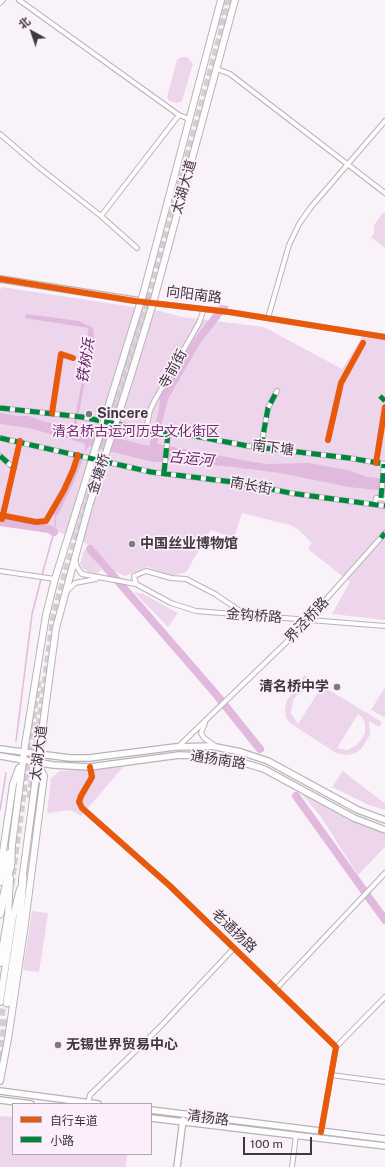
<!DOCTYPE html>
<meta charset="utf-8">
<style>
body{margin:0}
#map{position:relative;width:385px;height:1167px;overflow:hidden;background:#f9f2f8;font-family:"Public Sans","Noto Sans SC",sans-serif}
canvas{display:block}
.legend{position:absolute;left:12px;top:1103px;width:140px;height:52px;box-sizing:border-box;background:#fceffb;border:1px solid #b0a6af;margin:0;padding:5px 7px;list-style:none;font-size:12px;color:#3e393e}
.legend li{display:flex;align-items:center;gap:8px;height:20px}
.legend b{width:20px;border:1px solid #b0a6af}
.north{position:absolute;left:12px;top:12px;width:40px;height:40px;-webkit-text-stroke:3px #fceffb;paint-order:stroke;rotate:320deg;font-size:11px;font-weight:700;line-height:16px;text-align:center;color:#3e393e}
.north::after{content:'';display:block;margin:auto;width:14px;height:18px;background:#3e393e;clip-path:polygon(50% 0,100% 100%,50% 72%,0 100%)}
.scale{position:absolute;left:243px;top:1137px;width:69px;height:18px;box-sizing:border-box;border:2px solid #3e393e;border-top:0;padding-left:5px;font-size:12px;line-height:14px;white-space:nowrap;color:#3e393e;-webkit-text-stroke:3px #fceffb;paint-order:stroke}
</style>
<div id="map">
<canvas width="385" height="1167"></canvas>
<ul class="legend">
<li><b style="height:5px;background:#e8590c"></b>自行车道</li>
<li><b style="height:5px;background:#00873e"></b>小路</li>
</ul>
<div class="north">北</div>
<div class="scale">100 m</div>
</div>
<script>
const g = document.querySelector('canvas').getContext('2d');
g.lineJoin = 'round';
function paint(path, color) { g.fillStyle = color; g.fill(path, 'evenodd'); }
const poly = rows => new Path2D(rows.map(r => 'M' + r).join(''));
function strokePath(path, color, width, dash) { g.strokeStyle = color; g.lineWidth = width; g.lineCap = dash ? 'butt' : 'round'; g.setLineDash(dash || []); g.stroke(path); }
function label(font, color, halo, rows, align = 'center') {
  g.font = font + ' "Public Sans","Noto Sans SC",sans-serif'; g.lineWidth = 3.5; g.setLineDash([]); g.textBaseline = 'middle'; g.strokeStyle = halo; g.fillStyle = color; for (const [text, x, y, turn = 0] of rows) {
    g.save(); g.translate(x, y); g.rotate((+turn || 0) * Math.PI / 180); g.textAlign = isNaN(turn) ? turn : align; if (halo) g.strokeText(text, 0, 0); g.fillText(text, 0, 0); g.restore();
  }
}
const green = poly([
 [181,57,187,57,193,64,182,101,177,103,169,101,167,97,177,60],
 [385,213,385,248,371,237,374,234,374,225,382,214],
 [2,287,160,311,182,317,264,327,342,369,362,337,385,340,385,620,332,614,350,582,308,549,312,543,299,530,290,525,242,513,234,538,211,530,186,572,172,576,147,567,125,576,112,570,92,546,45,526,0,518,0,290],
 [84,550,89,552,102,570,97,573,91,573,82,568,80,564],
 [134,592,143,594,178,613,168,627],
 [304,675,382,722,379,727,369,721,370,735,361,749,355,753,347,755,336,753,290,723,286,717,285,709,287,700,299,686,307,683,302,679],
 [309,688,319,691,298,724,291,713,293,700,297,695],
 [358,714,362,717,365,724,365,733,360,741,355,746,347,750,337,748],
 [385,687,385,716,384,717,371,710],
 [123,767,81,816,71,810,47,813,51,778,60,771],
 [343,771,384,803,385,801,385,810,369,805,332,787],
 [302,794,307,795,351,821,385,834,385,847,358,875,321,817],
 [32,911,48,913,39,972,23,970],
 [0,1116,13,1117,13,1154,127,1154,126,1167,0,1167]
]);
const water = poly([
 [220,305,229,306,199,345,168,399,157,444,253,462,267,464,309,463,347,470,368,477,385,479,385,491,349,487,280,473,233,467,186,462,153,462,89,446,85,452,85,445,83,443,29,428,0,424,0,413,17,416,29,416,42,421,73,428,86,361,88,328,25,318,26,314,79,321,93,328,94,335,76,428,149,446,159,410,160,397,194,339],
 [80,459,83,459,73,484,58,515,53,515,67,490]
]);
const stream = poly([
 [42,575,54,532,56,515],
 [16,741,32,614,41,579],
 [0,810,6,773]
]);
const river = poly([
 [0,522,49,529,54,532],
 [90,549,215,693,260,749],
 [296,796,385,920]
]);
const highwayTunnel = poly([
 [217,25,224,0],
 [109,416,139,317],
 [30,798,54,615,67,568,133,359,230,0],
 [11,885,38,681],
 [0,1026,4,993],
 [0,1068,5,1019]
]);
const street = poly([
 [19,0,179,115,189,119],
 [0,3,3,0],
 [217,69,230,74,385,193],
 [0,134,41,169,101,216,137,248],
 [101,216,179,115],
 [153,303,229,312,385,337],
 [268,318,289,245,299,224,311,207,385,121],
 [0,408,82,417,150,431,168,433,173,432,248,446,349,458,385,464],
 [146,430,150,410,155,400,199,323,204,309],
 [0,438,151,472,241,483,290,493,385,506],
 [261,447,268,408,277,391],
 [0,456,14,468],
 [164,473,168,433],
 [381,498,384,464],
 [375,505,376,498,385,499],
 [75,559,77,567,82,574,136,584,171,603,196,611,385,626],
 [0,571,55,579],
 [136,584,134,576,146,571,171,578,186,579,215,594,240,611,241,615],
 [67,591,75,583,96,579],
 [205,723,201,733,204,738,214,745],
 [179,746,297,632,385,533],
 [90,767,92,777,81,796,79,802,82,808,170,886,336,1047,321,1132],
 [276,989,385,873],
 [336,1047,385,997],
 [331,1075,385,1082],
 [88,1103,90,1095,159,1028,234,948],
 [292,1167,296,1135]
]);
const secondary = poly([
 [0,279,153,303],
 [0,749,70,758,89,758,175,747,211,746,241,752,268,761,358,810,385,820],
 [0,756,53,765,90,767,179,755,204,756,238,761,264,769,354,818,385,830],
 [0,1091,98,1104],
 [0,1100,31,1104],
 [151,1110,385,1139],
 [151,1118,385,1146],
 [177,1167,183,1120]
]);
const primary = poly([
 [119,372,144,291,221,0],
 [131,375,153,303,235,0],
 [11,867,12,845,25,745,46,615,55,579,79,502],
 [0,872,13,784,19,768],
 [22,881,56,628,89,506],
 [0,882,9,853],
 [0,963,8,915,10,878],
 [0,1002,13,917,20,889],
 [0,1081,8,1039,24,931,44,776,37,762]
]);
const highway = poly([
 [0,914,11,862],
 [7,1003,20,917,23,877]
]);
const primaryBridge = poly([
 [79,502,119,372],
 [89,506,131,375]
]);
const quiet = poly([
 [380,396,385,401],
 [0,408,82,417,150,431,168,433,173,432,248,446,349,458,385,464],
 [0,438,151,472,241,483,290,493,385,506],
 [261,447,268,408,277,391],
 [0,456,14,468],
 [164,473,168,433],
 [381,498,384,464],
 [381,538,385,533]
]);
const cycleway = poly([
 [0,279,135,301,229,312,385,337],
 [52,413,61,354,73,358],
 [328,440,341,383,363,343],
 [376,463,385,407],
 [0,515,36,522,46,521,64,490,73,470,78,455],
 [2,519,20,441],
 [90,767,92,777,81,796,79,802,82,808,170,886,336,1047,321,1132]
]);
const markers = [
 [89,414,4,"#7f7a7f"],
 [132,544,4,"#7f7a7f"],
 [337,687,4,"#7f7a7f"],
 [58,1045,4,"#7f7a7f"]
];
const streetNames = [
 ["太湖大道",184,187,-74],
 ["向阳南路",194,295,7],
 ["寺前街",173,369,-61],
 ["南下塘",273,448,7],
 ["金塘桥",99,474,-72],
 ["南长街",251,486,10],
 ["金钩桥路",254,616,4],
 ["界泾桥路",307,620,-47],
 ["太湖大道",39,753,-83],
 ["通扬南路",218,760,9],
 ["老通扬路",234,931,44],
 ["清扬路",208,1118,7]
];
const poiNames = [
 ["Sincere",97,414],
 ["中国丝业博物馆",140,544],
 ["清名桥中学",329,687,"right"],
 ["无锡世界贸易中心",66,1045]
];
const parkNames = [
 ["清名桥古运河历史文化街区",136,432]
];
const waterNames = [
 ["铁树浜",86,361,-81],
 ["古运河",191,459,6]
];
paint(green, '#edd5eb');
paint(water, '#e1b9dd');
strokePath(stream, '#e1b9dd', 1.5);
strokePath(river, '#e1b9dd', 8);
strokePath(highwayTunnel, '#d4cdd3', 7, [7, 3.5]);
strokePath(street, '#b8b3b7', 6);
strokePath(secondary, '#b8b3b7', 8);
strokePath(primary, '#b8b3b7', 8);
strokePath(highway, '#b8b3b7', 9);
strokePath(street, '#fefdfe', 4);
strokePath(secondary, '#fefdfe', 5.5);
strokePath(primary, '#fefdfe', 6);
strokePath(highway, '#fefdfe', 7);
strokePath(primaryBridge, '#b8b3b7', 8, []);
strokePath(primaryBridge, '#fefdfe', 6);
strokePath(quiet, '#00873e', 5, [10, 5]);
strokePath(cycleway, '#e8590c', 6);
for (const [x, y, r, color] of markers) { const dot = new Path2D(); dot.arc(x, y, r, 0, 2 * Math.PI); g.fillStyle = color; g.fill(dot); strokePath(dot, '#fceffb', 1.5); }
label('14px', '#3e393e', '#fceffb', streetNames);
label('bold 14px', '#3e393e', '#fceffb', poiNames, 'left');
label('14px', '#71306e', '#fceffb', parkNames);
label('italic 15px', '#662663', '#fceffb', waterNames);
</script>
